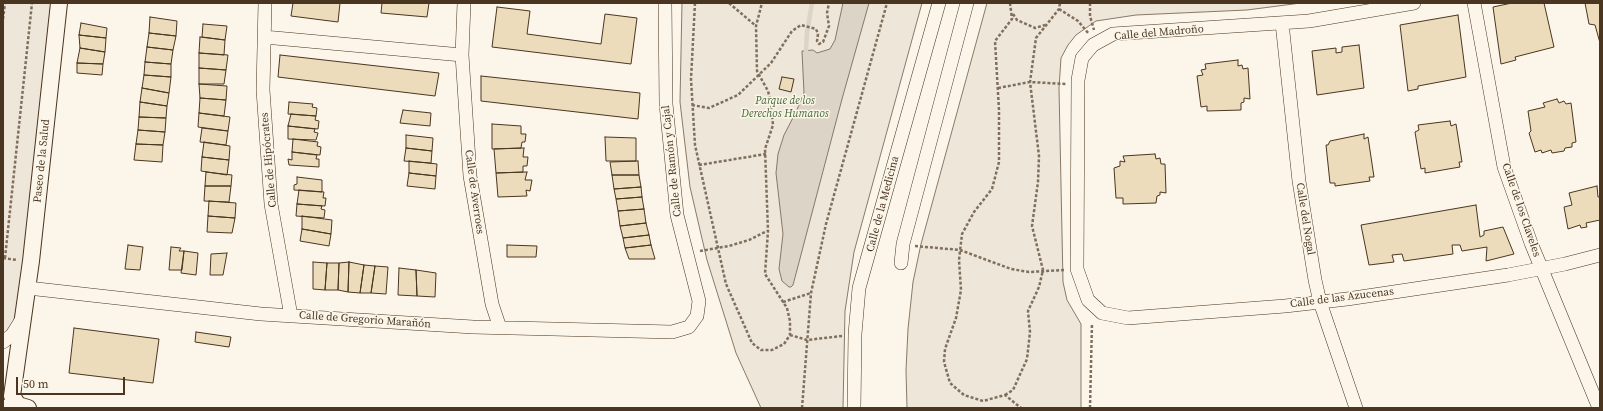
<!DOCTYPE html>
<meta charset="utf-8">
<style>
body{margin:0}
#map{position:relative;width:1603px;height:411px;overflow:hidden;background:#fbf6e9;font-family:"Source Serif 4",serif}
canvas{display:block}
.frame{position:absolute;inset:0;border:4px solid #4a3520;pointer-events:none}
.scale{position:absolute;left:16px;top:377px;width:109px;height:18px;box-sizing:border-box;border:2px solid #4a3520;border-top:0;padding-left:5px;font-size:12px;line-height:14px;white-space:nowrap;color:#4a3520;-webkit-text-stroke:3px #fbf6e9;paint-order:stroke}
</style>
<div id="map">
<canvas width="1603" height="411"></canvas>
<div class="frame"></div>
<div class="scale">50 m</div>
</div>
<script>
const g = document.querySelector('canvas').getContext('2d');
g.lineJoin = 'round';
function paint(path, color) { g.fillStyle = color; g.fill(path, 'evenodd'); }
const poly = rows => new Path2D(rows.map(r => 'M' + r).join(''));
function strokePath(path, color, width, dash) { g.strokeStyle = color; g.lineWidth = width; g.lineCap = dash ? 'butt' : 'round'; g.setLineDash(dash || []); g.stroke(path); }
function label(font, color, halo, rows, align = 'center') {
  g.font = font + ' "Source Serif 4",serif'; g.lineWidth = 3; g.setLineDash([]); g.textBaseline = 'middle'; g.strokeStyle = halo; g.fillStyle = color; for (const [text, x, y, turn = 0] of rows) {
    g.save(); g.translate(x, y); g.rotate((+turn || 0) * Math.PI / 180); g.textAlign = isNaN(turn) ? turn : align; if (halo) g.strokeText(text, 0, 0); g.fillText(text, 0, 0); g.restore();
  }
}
const green = poly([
 [3,3,51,3,26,242,15,323,3,336,3,3],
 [682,3,922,3,854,252,845,311,843,408,761,408,736,353,707,260,690,187,680,102,682,3],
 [987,3,1301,3,1247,10,1136,15,1096,21,1076,35,1068,45,1061,58,1059,88,1063,282,1067,300,1081,324,1081,408,907,408,906,370,908,329,913,282,921,244,987,3]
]);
const water = poly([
 [843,3,869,3,842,99,793,285,791,287,789,287,782,281,779,269,783,234,776,173,778,154,784,135,796,112,804,93,802,51,813,50,817,53,830,49,835,40,843,3]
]);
const stream = poly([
 [806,51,807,33,812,3]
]);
const building = poly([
 [293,3,340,3,338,22,291,16,293,3],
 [382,3,429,3,427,17,381,13,382,3],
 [1512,3,1544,3,1554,47,1515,57,1516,60,1501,64,1493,7,1512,3],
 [1585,3,1600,3,1600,43,1595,25,1589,24,1585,3],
 [497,7,530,11,527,34,601,44,605,14,637,18,631,64,492,47,497,7],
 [1458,15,1466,77,1418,86,1418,89,1408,91,1400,25,1458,15],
 [150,17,177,21,176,36,149,33,150,17],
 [81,23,107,28,106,38,79,35,81,23],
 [203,24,227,26,225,40,202,37,203,24],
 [149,33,176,36,173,50,147,47,149,33],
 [79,35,106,38,105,52,80,48,79,35],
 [200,37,225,40,224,55,199,53,200,37],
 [1359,45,1364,88,1317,95,1312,51,1336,48,1336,53,1342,52,1342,47,1359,45],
 [147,47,173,50,171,64,145,62,147,47],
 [80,48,105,52,103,64,77,63,80,48],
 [199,53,228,55,226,70,199,68,199,53],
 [280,55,439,73,435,96,278,77,280,55],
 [1238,60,1238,66,1242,65,1243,69,1248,68,1250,99,1244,98,1244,102,1241,103,1241,110,1207,111,1207,106,1201,107,1197,76,1203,75,1201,70,1206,69,1205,64,1238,60],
 [145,62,171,64,171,77,144,75,145,62],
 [77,63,103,64,102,75,77,73,77,63],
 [199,68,226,70,224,84,199,84,199,68],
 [144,75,171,77,169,93,142,88,144,75],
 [481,76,640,93,638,119,481,101,481,76],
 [782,77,794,79,791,92,779,89,782,77],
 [199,84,227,86,226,100,200,98,199,84],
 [142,88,169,93,167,106,140,102,142,88],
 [200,98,226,100,224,116,199,113,200,98],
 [1557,99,1559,103,1564,101,1566,104,1571,103,1576,142,1572,143,1572,147,1565,148,1564,151,1552,153,1551,150,1542,153,1541,150,1535,152,1529,133,1531,131,1528,111,1545,107,1543,103,1557,99],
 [140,102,167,106,166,118,139,117,140,102],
 [289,102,313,104,312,107,317,108,316,116,288,114,289,102],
 [403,110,431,113,430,126,400,123,403,110],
 [199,113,230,117,228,131,198,127,199,113],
 [291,114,316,116,315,120,319,121,318,129,288,126,291,114],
 [139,117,166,118,165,132,138,130,139,117],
 [1450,121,1451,126,1456,124,1462,162,1459,162,1460,167,1425,173,1425,168,1421,169,1415,132,1419,130,1418,125,1450,121],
 [492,124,521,126,521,134,526,134,525,142,522,142,521,148,492,149,492,124],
 [288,126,315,129,314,132,318,133,316,140,288,139,288,126],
 [202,128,228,131,226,145,200,142,202,128],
 [138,130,165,132,163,145,136,144,138,130],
 [1364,134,1364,139,1368,137,1374,177,1369,177,1370,181,1335,186,1335,183,1330,183,1326,145,1328,145,1330,141,1364,134],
 [406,135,433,138,432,151,406,148,406,135],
 [605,137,636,138,636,161,606,161,605,137],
 [293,139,318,142,317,146,321,147,320,155,292,152,293,139],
 [204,142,230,146,229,160,202,157,204,142],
 [136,144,163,145,162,162,134,160,136,144],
 [406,148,432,151,431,163,404,161,406,148],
 [524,148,523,157,528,157,527,166,523,166,523,172,496,173,494,149,524,148],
 [292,152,317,155,316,159,319,159,319,167,289,165,288,159,292,160,292,152],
 [1155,154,1156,159,1160,158,1161,164,1165,164,1166,193,1160,192,1160,195,1157,196,1156,203,1123,204,1123,198,1116,198,1114,168,1120,166,1120,161,1125,162,1123,156,1155,154],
 [202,157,229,160,227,175,201,171,202,157],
 [409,161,437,164,436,176,409,173,409,161],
 [638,161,639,175,612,175,610,162,638,161],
 [206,172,232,175,231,186,205,186,206,172],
 [527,172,525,180,532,180,530,191,526,190,527,196,498,197,496,173,527,172],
 [409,173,436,176,435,189,407,186,409,173],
 [612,175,639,175,641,187,614,189,612,175],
 [297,177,322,180,322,192,294,190,294,185,297,184,297,177],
 [205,186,231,186,229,202,204,201,205,186],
 [1597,186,1598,197,1600,197,1600,220,1586,223,1587,227,1581,228,1580,225,1568,229,1564,207,1572,205,1569,193,1597,186],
 [641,187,642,197,616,199,614,189,641,187],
 [299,190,324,192,323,198,326,198,325,206,297,204,299,190],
 [642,197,644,209,618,211,616,199,642,197],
 [209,201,236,203,235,218,208,216,209,201],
 [297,204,322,206,321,209,325,210,324,218,296,216,297,204],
 [1476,205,1480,237,1484,235,1484,231,1503,227,1514,254,1486,261,1487,247,1462,251,1460,245,1452,245,1453,254,1404,261,1402,254,1392,255,1394,262,1369,265,1361,225,1476,205],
 [644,209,646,223,620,226,618,211,644,209],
 [208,216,235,218,232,233,207,232,208,216],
 [302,216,332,220,331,234,302,229,302,216],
 [646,223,649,235,623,238,620,226,646,223],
 [302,229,331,234,329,246,300,241,302,229],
 [649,235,651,245,625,248,623,238,649,235],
 [128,245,143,247,140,270,125,269,128,245],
 [507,245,537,246,536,257,507,257,507,245],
 [651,245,655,259,629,259,625,248,651,245],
 [171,247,181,248,179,251,184,251,182,270,169,270,171,247],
 [184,251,198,253,196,275,181,273,184,251],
 [227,253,223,275,210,275,211,254,227,253],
 [313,262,327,263,325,290,313,289,313,262],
 [349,262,364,265,360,293,348,292,349,262],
 [349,262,348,292,338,290,339,263,349,262],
 [327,263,339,263,338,290,325,290,327,263],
 [364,265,375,266,371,293,360,293,364,265],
 [375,266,388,267,386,294,371,293,375,266],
 [399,268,416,270,417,296,398,295,399,268],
 [416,270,436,273,435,297,417,296,416,270],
 [74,328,159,339,153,383,69,373,74,328],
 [196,332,231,337,229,347,195,342,196,332]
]);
const path = poly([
 [695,3,691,79,695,145,726,284,752,343,761,350,772,350,784,344,790,335,790,321,787,308,765,274,768,231,765,149,773,125,771,103,768,91,757,71,756,26,762,3],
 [729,3,756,26],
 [1010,3,1012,19,995,41,999,110,999,162,992,189,974,212,962,234,959,260,961,290,956,318,945,349,944,362,950,383,964,395,983,401,1005,395,1021,408],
 [1090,3,1090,16,1094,30],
 [1059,9,1078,21,1089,34],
 [1013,14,1017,20,1035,28,1045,25],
 [3,19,5,3],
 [998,88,1030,82,1066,84],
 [692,105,709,108,738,95,771,63,792,31,801,25,816,29,818,34,817,41,819,44,823,42,829,26,827,13,829,3],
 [699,165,766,154],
 [915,246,960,250,1011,269,1029,272,1064,270],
 [700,251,729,246,749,240,767,231],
 [3,258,17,260],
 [5,258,32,3],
 [783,302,811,293],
 [790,335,807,340,842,336],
 [1005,395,1013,390,1027,359,1030,332,1028,311,1039,287,1043,270,1032,226,1038,182,1039,156,1030,82,1036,38,1059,9,1060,3],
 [802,408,811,293,826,224,887,3],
 [1090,408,1092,323]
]);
const minor = poly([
 [265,3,263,90,271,204,291,316],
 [464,3,462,55,470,176,492,304,500,328],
 [1414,3,1309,21,1113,34,1093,45,1082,58,1078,80,1077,269,1088,300,1102,313,1128,318,1285,306,1347,299,1508,275,1565,264,1600,255],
 [1474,3,1504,167,1531,243,1599,408],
 [1282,23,1299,181,1315,280,1320,302,1356,408],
 [264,37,462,55],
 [901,263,903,244,967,3],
 [28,288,261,314,473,327,672,332,689,327,697,316,699,301,677,215,666,104,665,3],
 [3,342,12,335,22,319],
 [3,406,8,408],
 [854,408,855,334,859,288,939,3]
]);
const tertiary = poly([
 [28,408,18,405,12,396,31,261,59,3]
]);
const streetNames = [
 ["Calle del Madroño",1159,33,-5],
 ["Calle de Hipócrates",269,160,-95],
 ["Paseo de la Salud",42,161,-84],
 ["Calle de Ramón y Cajal",672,161,-96],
 ["Calle de Averroes",474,192,82],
 ["Calle de la Medicina",883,204,-75],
 ["Calle de los Claveles",1521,210,71],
 ["Calle del Nogal",1305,219,81],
 ["Calle de las Azucenas",1342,298,-7],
 ["Calle de Gregorio Marañón",365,320,4]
];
const parkNames = [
 ["Parque de los",785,101],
 ["Derechos Humanos",785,114]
];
paint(green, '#ede6d9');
strokePath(green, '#887966', 1);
paint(water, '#dcd4c6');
strokePath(water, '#887966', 1);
strokePath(stream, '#dcd4c6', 4.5);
paint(building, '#ecdcbc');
strokePath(building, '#4a3520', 1);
strokePath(minor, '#4a3520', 14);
strokePath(tertiary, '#4a3520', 18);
strokePath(path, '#7f6f5c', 2.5, [3, 2]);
strokePath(minor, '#fbf6e9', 13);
strokePath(tertiary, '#fbf6e9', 16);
label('11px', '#4a3520', '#fbf6e9', streetNames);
label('italic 11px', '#436837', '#fbf6e9', parkNames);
</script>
